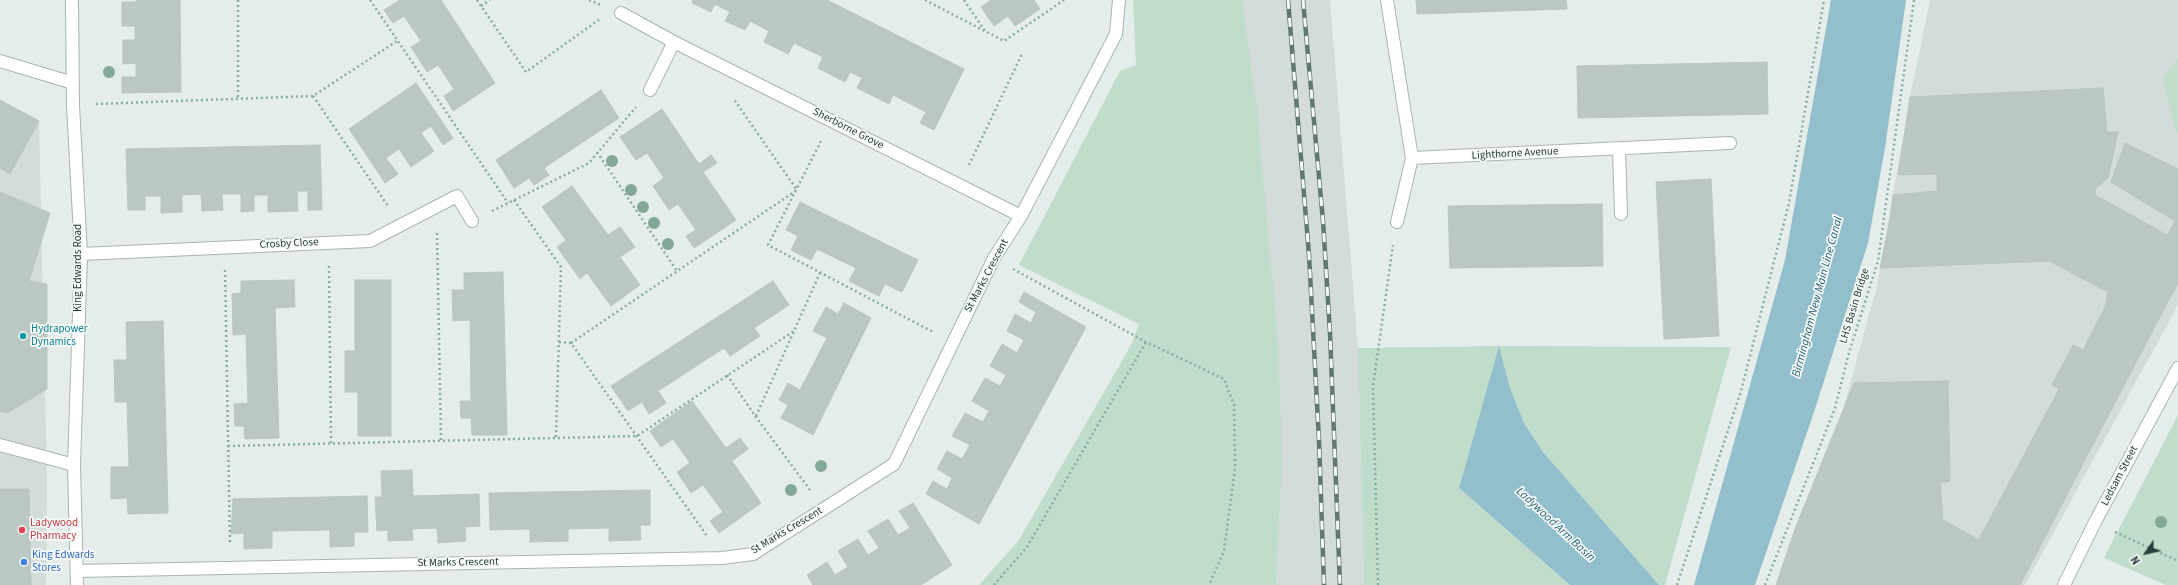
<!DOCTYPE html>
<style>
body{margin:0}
#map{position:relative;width:2178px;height:585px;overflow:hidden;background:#e5edea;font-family:"Source Sans 3",sans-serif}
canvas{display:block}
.north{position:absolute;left:2126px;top:533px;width:40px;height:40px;-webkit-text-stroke:3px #f5f9f8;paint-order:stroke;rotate:236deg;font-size:11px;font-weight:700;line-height:16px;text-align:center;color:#263d39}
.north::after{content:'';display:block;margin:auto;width:14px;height:18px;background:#263d39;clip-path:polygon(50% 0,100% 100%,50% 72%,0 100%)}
</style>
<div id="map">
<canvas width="2178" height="585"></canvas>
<div class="north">N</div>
</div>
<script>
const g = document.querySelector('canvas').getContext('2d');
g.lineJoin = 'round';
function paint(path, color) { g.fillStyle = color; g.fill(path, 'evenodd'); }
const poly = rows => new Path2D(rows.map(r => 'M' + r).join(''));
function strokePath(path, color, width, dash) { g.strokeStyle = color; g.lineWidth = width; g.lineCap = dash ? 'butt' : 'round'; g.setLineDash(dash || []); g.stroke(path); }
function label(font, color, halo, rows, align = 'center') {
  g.font = font + ' "Source Sans 3",sans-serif'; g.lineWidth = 3.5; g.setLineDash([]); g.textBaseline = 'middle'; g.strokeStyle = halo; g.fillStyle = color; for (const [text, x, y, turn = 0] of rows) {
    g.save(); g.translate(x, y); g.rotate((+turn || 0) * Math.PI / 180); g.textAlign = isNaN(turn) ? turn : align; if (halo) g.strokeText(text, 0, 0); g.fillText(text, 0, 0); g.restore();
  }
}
const built = poly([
 [1242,0,1330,0,1358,348,1364,585,1276,585,1282,463],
 [1930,0,2178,0,2178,305,2025,585,1776,585,1795,529,1842,413,1877,286,1910,97],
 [0,100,39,121,47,484,46,585,0,585]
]);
const green = poly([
 [1133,0,1242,0,1257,110,1278,341,1282,463,1276,585,979,585,1019,540,1131,345,1139,324,1019,265,1120,71,1136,65],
 [2178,58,2178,133,2176,132,2163,79],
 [1499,346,1731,347,1665,585,1659,585,1543,452,1524,423,1510,388,1499,347,1459,488,1570,585,1364,585,1358,348],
 [2178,415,2178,585,2166,585,2104,558]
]);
const water = poly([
 [1831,0,1906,0,1885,148,1868,243,1815,409,1755,585,1694,585,1785,260],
 [1499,346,1510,388,1524,423,1543,452,1659,585,1570,585,1459,488]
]);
const building = poly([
 [136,0,180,0,181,92,122,93,122,77,136,77,136,63,123,64,123,40,135,40,135,26,122,26,122,2,136,2,136,0],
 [400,0,441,0,495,83,453,111,444,96,454,89,438,65,427,72,411,47,421,41,404,16,393,23,384,10,400,0],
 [693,0,827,0,964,69,934,130,920,123,926,112,893,95,889,104,857,88,862,78,850,72,845,82,818,68,823,57,794,43,788,54,764,42,769,31,750,21,745,30,725,21,730,12,715,4,711,12,692,3,693,0],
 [991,0,1034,0,1040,9,1015,26,1008,16,994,26,981,7,991,0],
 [1416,0,1566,0,1567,9,1417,14,1416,0],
 [1767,62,1768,114,1578,118,1577,66,1767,62],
 [416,83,453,138,443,145,431,126,421,133,434,151,411,167,399,149,386,158,398,174,385,183,349,129,416,83],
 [2103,88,2107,132,1904,138,1910,97,2103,88],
 [601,90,619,118,544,168,549,175,534,185,529,178,514,188,496,160,601,90],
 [0,100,39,121,10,174,0,168,0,100],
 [662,109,699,164,711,155,717,163,703,172,736,220,694,248,686,236,696,230,678,204,669,210,653,186,664,178,647,153,636,160,620,137,662,109],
 [2118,132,2108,178,2096,188,2095,195,2167,235,2175,221,2111,182,2125,143,2178,169,2178,266,2094,219,1890,220,1893,195,1937,191,1937,174,1898,175,1904,138,2118,132],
 [320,145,322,210,308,210,308,191,297,191,298,211,268,212,268,195,254,195,254,211,241,212,241,194,222,194,223,210,202,211,201,194,182,195,182,212,161,213,161,196,145,196,145,210,128,210,126,149,320,145],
 [1711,179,1719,336,1664,339,1656,182,1711,179],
 [572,186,608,235,620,227,635,247,620,257,640,285,611,306,587,273,580,279,557,247,566,240,542,207,572,186],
 [0,192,50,213,29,281,47,284,47,389,7,413,0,411,0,192],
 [800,202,918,260,902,292,885,284,879,296,849,281,856,268,817,249,811,260,791,250,798,236,786,230,800,202],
 [1602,204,1603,266,1450,268,1448,206,1602,204],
 [2094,219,2178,266,2178,283,2153,330,2106,305,2108,292,2049,261,1880,268,1890,220,2094,219],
 [503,272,507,435,472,435,471,418,461,418,460,401,471,401,470,320,453,321,452,290,464,290,464,273,503,272],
 [294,280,295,307,275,308,279,438,245,439,244,426,235,426,234,404,248,403,246,334,233,335,232,294,241,293,241,281,294,280],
 [355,280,391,280,391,436,358,436,358,392,345,392,345,351,355,351,355,280],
 [773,281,789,305,754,328,760,336,730,356,724,348,658,391,666,403,649,414,642,402,628,411,611,386,773,281],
 [1024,292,1086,327,979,524,926,494,933,481,947,489,952,478,937,469,947,451,962,459,970,445,952,436,965,413,983,422,989,411,972,401,985,378,1000,386,1006,375,990,366,1002,344,1017,353,1024,340,1007,331,1015,314,1031,323,1036,312,1019,302,1024,292],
 [844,303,871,318,813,435,781,418,788,405,779,400,788,383,800,390,827,338,813,331,826,307,838,314,844,303],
 [2106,305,2153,330,2088,454,2039,427,2059,389,2052,385,2073,345,2083,350,2106,305],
 [163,321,168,513,128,514,127,498,111,499,111,467,129,467,127,402,115,402,114,360,127,360,126,322,163,321],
 [1948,381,1950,481,1940,483,1943,520,2029,568,2020,585,1776,585,1795,529,1854,383,1948,381],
 [692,401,726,448,740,438,748,449,732,461,761,503,719,533,710,521,723,512,703,485,691,493,677,472,690,463,673,439,661,447,650,431,692,401],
 [2039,427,2088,454,2029,568,1978,541,2039,427],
 [412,470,413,496,479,494,480,526,465,527,466,541,438,543,437,528,412,529,413,540,388,541,388,530,377,531,375,497,382,497,381,471,412,470],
 [0,489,29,489,31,585,0,585,0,489],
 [650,490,650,525,640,525,641,540,609,541,609,528,568,529,568,541,530,542,530,529,490,530,489,493,650,490],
 [367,496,368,532,354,532,354,546,330,547,330,530,272,531,272,548,244,549,244,533,231,534,233,499,367,496],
 [913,503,952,565,921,585,813,585,807,575,827,562,835,575,848,567,838,551,858,539,868,555,879,548,868,531,888,519,898,535,910,528,899,511,913,503]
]);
const path = poly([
 [238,0,238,98],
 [370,0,508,203],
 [477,0,526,72,600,19],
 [589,0,601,5],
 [925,0,1004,41,1064,0],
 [964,0,985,31],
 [481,6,490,0],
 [313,96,388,206],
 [96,104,313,96,397,41],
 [821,141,768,245,933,332],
 [597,152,677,271],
 [969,165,1022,54],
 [514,200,561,267,556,437],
 [492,211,589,163,636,107],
 [437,233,441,440],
 [329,266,331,443],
 [1013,269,1146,342,1224,379,1234,405,1235,468,1224,551,1209,585],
 [225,270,230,545],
 [559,342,571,343,707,536],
 [571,343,797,190,733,98],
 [727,375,756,417,810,490],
 [756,416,820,273],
 [228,446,637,436,794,331],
 [2115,532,2178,561],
 [994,585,1027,547,1146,342],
 [1378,585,1373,386,1393,245],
 [1677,585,1741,391,1789,203,1824,0],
 [1765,585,1835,408,1848,356,1878,261,1914,0]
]);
const minor = poly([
 [72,0,73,105,81,254,74,465,77,585],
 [1387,0,1412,158,1397,222],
 [621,13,674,42,1021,216],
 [0,61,73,83],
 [650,90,674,42],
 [1619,149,1621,214],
 [1412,158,1730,143],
 [81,254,370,241,457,196,472,221],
 [0,445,74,465],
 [77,571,722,558,753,554,894,464,994,258,1021,216,1116,34,1119,0],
 [2064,585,2095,522,2178,368]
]);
const rail = poly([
 [1288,0,1309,255,1319,440,1324,585],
 [1303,0,1323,221,1330,333,1340,585]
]);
const trees = [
 [109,72],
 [612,161],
 [631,190],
 [643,207],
 [654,223],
 [668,244],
 [821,466],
 [791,490],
 [2161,522]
];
const markers = [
 [23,336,4,"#0f9aa8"],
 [22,530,4,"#e0444e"],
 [24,562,4,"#3f7fe0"]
];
const streetNames = [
 ["Sherborne Grove",848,129,27],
 ["Lighthorne Avenue",1515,154,-3],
 ["Crosby Close",289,244,-3],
 ["King Edwards Road",79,268,-90],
 ["St Marks Crescent",987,276,-62],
 ["LHS Basin Bridge",1855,306,-73],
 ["Ledsam Street",2120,476,-62],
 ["St Marks Crescent",787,531,-31],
 ["St Marks Crescent",458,563,-1]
];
const cultureNames = [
 ["Hydrapower",31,330],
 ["Dynamics",31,343]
];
const healthNames = [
 ["Ladywood",30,524],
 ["Pharmacy",30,537]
];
const shopNames = [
 ["King Edwards",32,556],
 ["Stores",32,569]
];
const waterNames = [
 ["Birmingham New Main Line Canal",1818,297,-75],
 ["Ladywood Arm Basin",1555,525,43]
];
paint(built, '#d3dcd9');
paint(green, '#c0dcca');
paint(water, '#93bfcc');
paint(building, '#bac7c3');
strokePath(building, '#b8c6c1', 1);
strokePath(minor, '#a8b5b1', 14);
strokePath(path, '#88ada5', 2.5, [2, 3]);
strokePath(minor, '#fff', 12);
strokePath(rail, '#607874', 4.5);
strokePath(rail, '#f5f9f8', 3, [9]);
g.fillStyle = '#83a895';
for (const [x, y] of trees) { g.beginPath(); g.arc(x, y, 6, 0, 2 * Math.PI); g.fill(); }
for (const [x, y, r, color] of markers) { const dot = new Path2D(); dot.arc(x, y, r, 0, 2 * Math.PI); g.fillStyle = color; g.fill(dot); strokePath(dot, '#f5f9f8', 1.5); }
label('11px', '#263d39', '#f5f9f8', streetNames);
label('11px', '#0d838f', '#f5f9f8', cultureNames, 'left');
label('11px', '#be3a42', '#f5f9f8', healthNames, 'left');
label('11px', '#366cbe', '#f5f9f8', shopNames, 'left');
label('italic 12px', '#256074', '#f5f9f8', waterNames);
</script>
